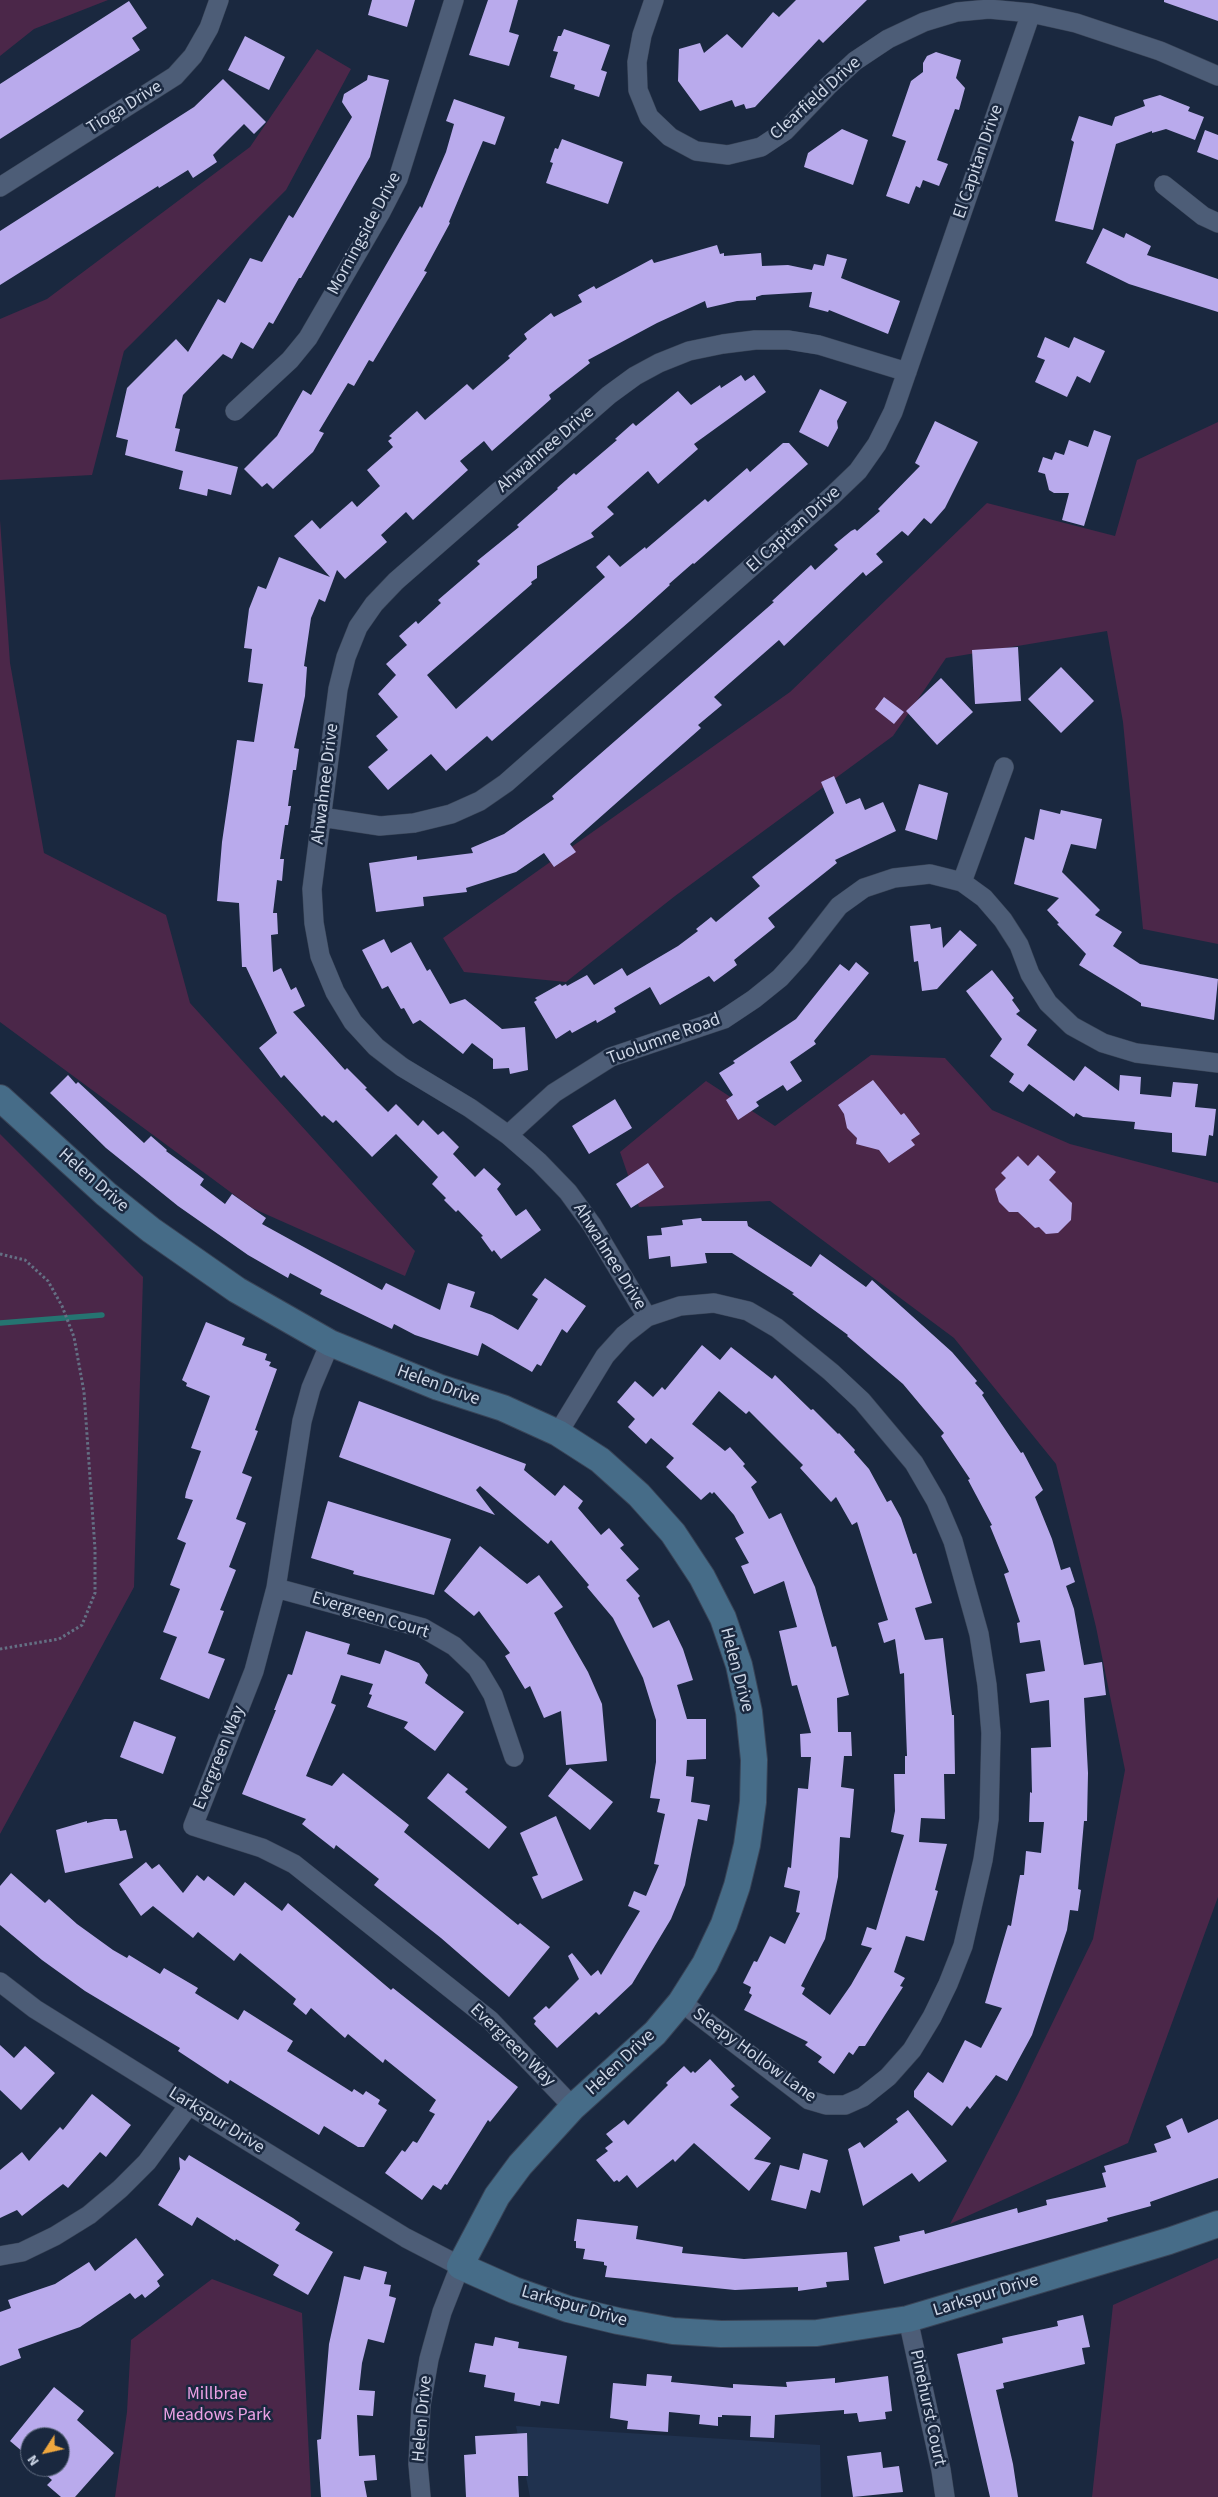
<!DOCTYPE html>
<style>
body{margin:0}
#map{position:relative;width:1218px;height:2497px;overflow:hidden;background:#1a283f;font-family:"Source Sans 3",sans-serif}
canvas{display:block}
.north{position:absolute;left:20px;top:2427px;width:50px;height:50px;box-sizing:border-box;background:#1a283f;border:1px solid #626e82;border-radius:50%;rotate:235deg;font-size:14px;font-weight:700;line-height:20px;text-align:center;color:#ced7e7}
.north::after{content:'';display:block;margin:auto;width:18px;height:22px;background:#efa73e;clip-path:polygon(50% 0,100% 100%,50% 72%,0 100%)}
</style>
<div id="map">
<canvas width="1218" height="2497"></canvas>
<div class="north">N</div>
</div>
<script>
const g = document.querySelector('canvas').getContext('2d');
g.lineJoin = 'round';
function paint(path, color) { g.fillStyle = color; g.fill(path, 'evenodd'); }
const poly = rows => new Path2D(rows.map(r => 'M' + r).join(''));
function strokePath(path, color, width, dash) { g.strokeStyle = color; g.lineWidth = width; g.lineCap = dash ? 'butt' : 'round'; g.setLineDash(dash || []); g.stroke(path); }
function label(font, color, halo, rows, align = 'center') {
  g.font = font + ' "Source Sans 3",sans-serif'; g.lineWidth = 5; g.setLineDash([]); g.textBaseline = 'middle'; g.strokeStyle = halo; g.fillStyle = color; for (const [text, x, y, turn = 0] of rows) {
    g.save(); g.translate(x, y); g.rotate((+turn || 0) * Math.PI / 180); g.textAlign = isNaN(turn) ? turn : align; if (halo) g.strokeText(text, 0, 0); g.fillText(text, 0, 0); g.restore();
  }
}
const built = poly([
 [516,2426,820,2445,821,2497,530,2497]
]);
const green = poly([
 [0,0,108,0,34,29,0,56],
 [317,49,351,69,286,190,124,351,92,475,0,480,0,319,47,299,250,147],
 [1218,422,1218,944,1143,929,1123,722,1107,631,946,658,893,736,675,896,566,982,464,972,443,938,790,692,987,503,1115,536,1137,460],
 [0,520,10,663,44,853,166,915,190,1003,415,1251,405,1276,252,1208,0,1022],
 [871,1055,945,1058,992,1110,1070,1144,1218,1183,1218,1897,1128,2143,950,2224,1018,2094,1093,1939,1125,1770,1096,1627,1056,1464,954,1338,770,1201,639,1207,620,1152,706,1081,775,1126],
 [0,1134,143,1277,134,1587,0,1834],
 [1218,2258,1218,2497,1092,2497,1113,2305],
 [212,2279,302,2313,311,2497,115,2497,127,2412,131,2340]
]);
const stream = poly([
 [0,1323,102,1315]
]);
const building = poly([
 [372,0,415,0,407,27,368,15],
 [488,0,518,0,509,32,519,35,509,66,469,55],
 [796,0,867,0,823,43,819,39,755,107,746,109,744,104,735,107,732,100,700,111,678,81,679,49,700,43,704,53,727,34,742,48,773,12,779,17],
 [1164,0,1218,0,1218,21,1164,2],
 [129,1,147,28,132,38,140,50,0,139,0,84],
 [564,29,610,45,601,70,607,72,599,97,574,89,575,85,550,77,558,52,553,51,558,36,561,36],
 [245,36,285,57,269,90,228,70],
 [936,52,961,60,956,78,965,88,959,110,955,109,937,160,948,164,939,186,923,180,920,188,916,186,909,204,886,196,906,141,892,136,911,81,923,72,923,63,927,56],
 [368,75,389,80,370,157,301,278,299,278,273,324,269,322,253,349,241,342,232,359,223,354,183,395,175,428,180,429,175,451,238,467,231,495,208,489,207,496,179,489,183,471,125,455,128,440,116,437,127,388,176,339,188,352,218,299,225,303,250,258,262,262,289,215,293,218,352,117,342,102,344,94,367,80],
 [223,79,266,122,254,134,244,124,213,155,217,162,193,178,188,170,159,188,158,186,0,285,0,231,194,107],
 [1160,95,1190,107,1188,111,1204,117,1195,140,1166,129,1152,133,1152,131,1116,144,1093,230,1055,221,1074,142,1071,140,1079,116,1112,126,1115,117,1145,106,1143,100],
 [454,99,505,117,495,145,483,141,449,222,450,223,424,271,427,272,373,362,369,360,354,386,348,383,319,431,324,433,313,452,273,489,267,483,262,487,244,469,277,436,303,390,311,395,420,206,422,208,446,152,454,124,446,121],
 [842,129,868,140,853,185,804,167,808,153],
 [1205,130,1218,135,1218,160,1197,152],
 [562,139,623,162,608,204,546,183,553,163,550,162,555,148,558,149],
 [1103,228,1124,238,1126,233,1151,246,1147,255,1218,279,1218,312,1129,284,1086,263],
 [717,245,720,254,724,253,724,256,761,253,762,266,788,265,812,270,814,264,824,266,827,254,847,259,841,278,900,301,888,334,829,310,828,312,809,307,812,292,762,295,756,297,756,300,737,301,707,308,705,301,657,323,588,360,590,363,549,395,551,399,492,451,484,441,460,461,468,470,413,520,406,512,381,535,387,542,345,579,337,570,325,602,319,599,311,618,304,666,307,667,305,696,294,748,299,749,296,770,293,770,288,806,291,806,288,825,285,825,280,859,284,859,282,881,277,880,273,913,277,913,278,934,271,935,273,972,281,968,291,990,296,987,305,1006,293,1012,345,1070,347,1068,367,1088,365,1089,388,1112,396,1104,418,1126,423,1120,438,1135,443,1131,459,1147,453,1154,475,1177,484,1168,501,1184,497,1189,516,1216,526,1209,541,1230,501,1259,494,1250,492,1252,481,1237,483,1236,458,1210,456,1212,444,1200,446,1198,432,1184,438,1177,396,1134,372,1157,336,1120,333,1123,324,1115,322,1117,284,1075,281,1078,259,1048,277,1033,246,967,242,967,239,903,217,901,222,842,237,740,254,742,263,684,248,682,252,649,244,648,249,609,258,586,266,589,279,557,330,577,294,536,312,520,320,529,352,501,357,507,380,486,367,470,393,447,388,441,392,438,389,436,417,411,425,420,467,384,473,390,510,358,508,356,527,339,524,334,551,313,554,317,582,302,578,295,594,286,596,289,652,259,654,263],
 [1045,337,1069,348,1074,337,1105,351,1090,383,1077,376,1067,397,1035,382,1045,360,1037,357],
 [741,375,745,381,754,375,766,392,694,444,698,449,658,484,648,471,607,507,614,514,591,533,594,537,537,566,537,578,531,582,532,584,427,675,456,709,605,577,596,567,609,555,620,567,645,547,646,549,705,499,708,502,747,468,750,472,783,443,789,443,808,464,694,564,693,563,669,584,670,585,630,621,492,741,487,736,446,771,431,754,388,790,368,767,388,750,376,736,398,717,378,694,396,675,386,664,407,645,399,636,416,621,418,624,441,603,438,600,480,564,477,561,519,527,517,525,558,489,557,488,574,473,576,475,617,440,615,439,633,423,636,426,678,391,691,405,720,385,721,388],
 [820,389,847,402,837,421,838,428,828,447,799,432],
 [935,421,978,442,945,508,931,524,924,518,908,536,902,531,876,554,883,562,866,576,863,572,784,646,779,640,714,697,722,705,698,725,701,728,570,844,576,852,554,867,544,853,516,872,466,888,467,892,423,897,424,906,376,912,369,863,417,856,417,860,473,853,471,848,504,834,554,799,552,796,774,602,772,601,811,565,815,570,838,549,834,545,851,531,855,529,857,531,880,511,878,509,920,466,915,463],
 [1094,430,1111,436,1084,526,1062,520,1069,493,1054,493,1049,490,1045,474,1038,472,1043,457,1052,460,1055,452,1064,455,1069,440,1088,447],
 [1018,647,1021,701,975,704,972,650],
 [1061,667,1094,701,1061,733,1028,699],
 [941,678,973,712,937,745,906,711],
 [884,697,904,712,894,724,875,709],
 [834,776,846,804,860,798,865,810,883,802,896,831,835,860,837,863,768,918,775,927,734,960,737,965,714,982,709,976,660,1005,650,987,614,1008,616,1012,597,1023,596,1020,572,1033,570,1030,556,1039,534,1002,537,1000,535,998,560,984,562,986,566,984,567,986,587,975,594,985,622,968,627,976,678,946,698,931,696,929,711,917,716,922,760,886,752,877,834,813,821,782],
 [919,784,948,793,937,840,905,830],
 [1040,809,1060,814,1061,810,1102,819,1096,849,1071,844,1062,872,1100,910,1095,915,1122,932,1113,946,1140,964,1218,979,1214,1020,1141,1006,1141,1003,1079,965,1086,954,1057,924,1059,923,1047,910,1059,898,1014,884,1025,837,1034,840],
 [930,924,931,929,941,927,943,948,960,930,977,945,937,989,922,991,918,961,914,962,910,926],
 [384,939,391,953,411,942,427,971,430,969,450,1004,465,999,502,1029,525,1027,528,1070,510,1074,509,1068,493,1069,493,1059,472,1043,463,1054,420,1020,413,1024,404,1008,401,1009,388,986,382,989,362,950],
 [856,962,869,973,814,1041,816,1044,790,1062,802,1081,787,1091,783,1085,756,1102,759,1106,738,1120,726,1100,733,1095,719,1073,735,1063,733,1061,796,1019,840,964,849,971],
 [992,970,1014,998,1012,1000,1020,1011,1016,1014,1037,1030,1027,1045,1074,1081,1085,1066,1119,1091,1120,1075,1141,1077,1140,1094,1171,1097,1173,1082,1198,1084,1195,1107,1216,1109,1213,1136,1209,1135,1206,1156,1172,1152,1172,1133,1134,1129,1135,1122,1083,1117,1076,1113,1074,1117,1029,1084,1023,1092,1009,1082,1014,1074,990,1056,1002,1039,966,991],
 [68,1075,76,1084,78,1082,144,1143,151,1136,167,1150,166,1151,204,1179,200,1185,225,1204,232,1194,266,1218,262,1224,382,1290,386,1283,440,1310,448,1283,475,1292,470,1307,492,1315,518,1330,538,1299,532,1295,545,1278,586,1306,567,1333,562,1329,541,1366,537,1364,532,1372,482,1343,478,1356,415,1335,394,1324,392,1329,320,1294,322,1290,290,1273,288,1278,248,1255,178,1206,106,1148,50,1093],
 [873,1080,901,1115,904,1113,920,1134,911,1140,915,1145,889,1163,879,1150,856,1144,857,1138,847,1128,844,1114,838,1105],
 [615,1099,632,1128,589,1154,572,1126],
 [1038,1155,1056,1172,1049,1180,1072,1203,1071,1220,1058,1233,1046,1234,1039,1227,1035,1228,1018,1212,1009,1212,999,1202,995,1189,1006,1178,1001,1173,1018,1156,1028,1166],
 [648,1163,664,1187,631,1208,616,1184],
 [701,1218,702,1221,747,1221,748,1226,811,1267,820,1254,866,1287,872,1280,952,1352,977,1381,975,1383,984,1393,982,1395,1021,1453,1023,1452,1043,1490,1035,1497,1052,1539,1061,1570,1070,1567,1075,1582,1066,1586,1074,1609,1084,1665,1102,1662,1106,1695,1084,1698,1088,1773,1087,1821,1084,1821,1078,1889,1081,1890,1078,1911,1070,1910,1067,1930,1032,2035,1007,2081,996,2075,970,2109,967,2106,952,2126,914,2097,914,2091,928,2072,943,2083,965,2040,981,2048,1002,2008,985,2003,1008,1925,1011,1926,1020,1875,1024,1875,1026,1851,1041,1853,1044,1822,1029,1822,1030,1792,1032,1793,1031,1748,1051,1747,1049,1700,1030,1703,1026,1674,1045,1671,1040,1640,1020,1643,1017,1623,1020,1622,1004,1574,1009,1572,990,1526,992,1525,968,1480,970,1479,941,1436,944,1433,903,1384,847,1336,848,1335,792,1294,794,1293,732,1253,705,1253,707,1263,671,1267,670,1256,649,1259,647,1236,662,1235,661,1228,683,1225,682,1220],
 [206,1322,245,1338,242,1345,267,1354,265,1360,271,1362,269,1366,277,1369,255,1430,258,1431,242,1473,252,1477,236,1519,246,1523,229,1567,236,1570,220,1610,224,1611,208,1653,225,1659,209,1699,160,1679,177,1637,163,1632,180,1589,170,1585,186,1543,177,1539,193,1500,185,1498,186,1492,201,1451,191,1448,210,1396,186,1386,187,1383,182,1380],
 [702,1345,720,1360,731,1347,772,1379,775,1375,811,1410,813,1409,838,1434,839,1433,855,1450,854,1452,869,1469,887,1502,891,1500,901,1518,913,1554,916,1553,932,1603,915,1608,925,1640,943,1638,952,1715,954,1715,955,1774,944,1774,945,1819,921,1818,919,1842,947,1844,935,1890,938,1891,924,1941,906,1936,894,1972,905,1978,900,1986,903,1987,865,2046,859,2046,853,2055,849,2052,834,2074,818,2062,822,2057,805,2045,808,2042,744,2010,752,1995,749,1993,751,1987,743,1983,754,1961,757,1962,770,1936,785,1944,800,1913,796,1912,800,1891,784,1887,788,1867,791,1868,798,1788,808,1789,811,1757,801,1757,800,1734,811,1733,797,1685,792,1686,779,1631,797,1627,784,1581,754,1594,741,1566,749,1563,735,1538,744,1533,734,1515,714,1492,712,1494,710,1492,701,1500,666,1467,674,1458,651,1438,646,1444,628,1427,635,1419,617,1402,635,1381,653,1397,662,1387,665,1390],
 [719,1391,746,1414,749,1411,803,1465,800,1468,831,1502,836,1497,852,1525,857,1522,888,1620,878,1623,884,1643,895,1639,900,1674,904,1673,907,1756,905,1756,905,1774,894,1774,895,1811,891,1832,904,1835,876,1930,867,1927,861,1945,872,1948,851,1985,830,2015,802,1994,805,1988,801,1986,825,1939,838,1877,840,1837,850,1838,854,1789,841,1787,844,1756,852,1756,851,1732,838,1732,837,1698,849,1695,836,1646,832,1647,815,1587,781,1513,769,1519,751,1487,757,1482,743,1466,745,1464,730,1447,725,1451,692,1424],
 [359,1401,526,1464,524,1470,555,1496,564,1485,583,1501,578,1508,601,1535,609,1528,624,1545,620,1548,639,1569,626,1580,640,1596,638,1598,653,1628,669,1620,683,1649,693,1680,677,1685,687,1719,706,1719,706,1759,687,1760,686,1776,694,1777,691,1802,710,1805,707,1821,698,1819,685,1885,671,1919,632,1984,599,2015,596,2012,557,2048,534,2024,536,2021,533,2018,546,2006,549,2009,579,1979,568,1956,572,1953,591,1976,598,1970,601,1975,640,1911,628,1906,634,1891,646,1896,659,1865,654,1864,665,1814,657,1812,660,1799,650,1798,656,1762,656,1720,643,1678,613,1618,587,1587,589,1585,551,1540,548,1544,480,1486,476,1490,495,1515,339,1457],
 [328,1501,451,1539,434,1595,353,1574,354,1571,311,1558],
 [480,1546,527,1584,539,1575,563,1607,554,1613,588,1672,602,1704,607,1761,566,1765,561,1711,544,1718,530,1686,525,1689,505,1656,510,1653,479,1611,474,1616,444,1591],
 [306,1631,350,1644,347,1654,380,1664,385,1650,419,1663,428,1675,425,1683,464,1712,435,1751,404,1728,408,1722,367,1707,372,1695,369,1694,373,1684,341,1675,331,1703,336,1705,306,1776,332,1786,343,1773,409,1825,404,1832,518,1925,520,1923,550,1947,509,1997,441,1938,374,1885,379,1879,336,1845,334,1849,302,1824,306,1819,242,1794,276,1710,274,1710,288,1674,292,1675],
 [134,1721,176,1737,163,1774,120,1757],
 [570,1768,613,1802,590,1830,548,1796],
 [448,1773,468,1789,465,1792,507,1827,489,1849,427,1798],
 [556,1816,583,1880,542,1899,532,1877,538,1875,520,1833],
 [105,1819,117,1819,120,1831,126,1830,133,1858,65,1873,56,1830,87,1821,87,1823],
 [146,1862,152,1869,159,1864,183,1893,197,1875,204,1881,208,1876,234,1896,245,1882,282,1911,288,1903,391,1990,393,1988,518,2087,490,2122,488,2120,447,2185,445,2184,441,2190,433,2185,422,2200,385,2173,402,2150,405,2152,413,2141,417,2143,435,2114,429,2111,436,2100,385,2059,383,2063,348,2034,345,2038,311,2008,306,2015,293,2004,296,1999,240,1953,234,1961,198,1932,193,1938,153,1906,141,1916,119,1884],
 [11,1873,45,1903,49,1899,77,1924,113,1950,127,1958,129,1955,160,1974,164,1968,198,1988,195,1993,238,2020,244,2010,293,2041,287,2051,352,2092,354,2089,363,2095,366,2091,380,2100,378,2104,387,2110,364,2147,358,2147,324,2126,319,2135,230,2080,228,2084,178,2051,180,2048,85,1991,42,1960,0,1925,0,1886],
 [0,2045,14,2058,25,2046,55,2073,21,2110,0,2090],
 [710,2059,735,2086,731,2089,739,2097,730,2105,771,2138,754,2159,771,2163,749,2191,694,2143,675,2162,673,2159,637,2188,627,2175,619,2182,617,2180,614,2182,596,2160,608,2151,605,2148,613,2142,606,2134,624,2120,628,2125,668,2085,666,2083,684,2066,691,2073,693,2071,695,2073],
 [92,2094,131,2125,106,2157,100,2152,68,2188,63,2184,22,2216,17,2210,0,2218,0,2170,22,2152,29,2161,60,2127,63,2130],
 [908,2110,947,2161,919,2182,912,2173,863,2206,848,2149,860,2142,864,2148,898,2122,896,2119],
 [1182,2118,1188,2133,1218,2119,1218,2178,1150,2202,1151,2206,1107,2218,1108,2221,884,2284,874,2247,900,2241,899,2236,924,2230,925,2234,1017,2208,1018,2213,1047,2205,1046,2200,1106,2187,1102,2173,1106,2172,1104,2166,1157,2152,1154,2144,1171,2138,1166,2126],
 [803,2153,828,2160,820,2193,811,2190,806,2209,771,2200,780,2165,799,2170],
 [189,2155,293,2218,300,2223,295,2230,333,2252,308,2295,273,2275,279,2265,236,2239,235,2241,197,2217,192,2226,158,2205,180,2169,179,2157,185,2161],
 [577,2219,638,2226,636,2239,683,2247,682,2253,744,2259,847,2252,849,2280,826,2282,827,2287,798,2291,798,2287,735,2290,605,2277,607,2266,604,2265,604,2262,583,2259,585,2249,576,2248,576,2241,574,2241],
 [136,2238,164,2275,157,2281,160,2286,145,2298,142,2294,135,2299,130,2293,80,2327,18,2349,21,2358,0,2366,0,2312,11,2308,8,2300,55,2284,89,2262,95,2271],
 [364,2266,387,2272,384,2284,391,2285,389,2296,396,2298,384,2343,368,2339,362,2363,359,2390,375,2391,373,2416,357,2415,359,2456,375,2455,377,2480,364,2481,367,2497,321,2497,317,2440,321,2439,329,2344,344,2276,360,2280],
 [1083,2315,1090,2347,1082,2348,1085,2364,1003,2383,1004,2388,996,2390,1013,2464,1018,2497,990,2497,957,2354,1003,2343,1002,2338,1058,2326,1057,2321],
 [495,2337,519,2342,518,2348,567,2356,559,2404,541,2401,540,2406,514,2401,515,2393,484,2387,486,2375,469,2372,475,2343,493,2346],
 [647,2374,672,2376,671,2382,733,2388,733,2384,787,2387,786,2382,835,2378,835,2383,888,2376,892,2411,885,2412,886,2419,859,2422,857,2413,844,2414,844,2410,775,2415,774,2438,750,2437,751,2416,722,2415,722,2417,718,2417,718,2426,699,2424,700,2415,669,2412,668,2432,627,2429,628,2421,610,2418,613,2383,646,2386],
 [54,2387,84,2411,77,2420,114,2453,75,2497,61,2497,47,2485,52,2480,37,2467,60,2467,60,2437,30,2437,30,2458,10,2441],
 [527,2433,528,2476,518,2476,519,2497,466,2497,464,2455,476,2454,475,2436],
 [881,2452,883,2468,899,2466,903,2492,853,2497,847,2456]
]);
const path = poly([
 [0,1254,25,1260,48,1281,62,1306,74,1337,84,1392,95,1549,95,1593,82,1625,59,1639,0,1649]
]);
const street = poly([
 [654,0,642,35,637,62,638,90,649,117,670,137,696,151,728,155,761,147,785,131,828,86,855,61,888,39,924,22,957,12,989,9,1031,13,1076,23,1160,51,1218,76],
 [1164,185,1203,216,1218,223],
 [0,187,175,76,193,56,209,28,219,0],
 [235,411,290,360,308,338,381,212,398,179,454,0],
 [321,817,380,826,414,823,451,814,480,801,506,783,833,495,858,471,877,444,893,412,1031,13],
 [962,882,1004,767],
 [508,1135,554,1093,611,1057,724,1019,754,999,780,978,800,956,839,906,864,888,894,878,930,874,962,882,984,898,1003,920,1019,945,1030,974,1048,1003,1072,1026,1103,1043,1136,1053,1218,1063],
 [647,1317,592,1225,568,1192,539,1162,508,1135,470,1108,402,1067,376,1047,353,1022,335,992,320,956,314,923,312,889,338,689,346,657,358,627,374,604,396,581,609,395,635,376,659,363,689,351,723,344,755,340,788,340,819,345,907,372],
 [330,1343,311,1388,302,1421,276,1588,254,1671,193,1826,262,1848,294,1864,490,2020,573,2107],
 [558,1433,605,1356,624,1335,647,1317,680,1306,714,1303,748,1311,777,1328,831,1372,862,1401,914,1463,936,1501,953,1541,979,1634,987,1685,991,1733,989,1819,983,1860,963,1946,948,1984,932,2017,912,2050,888,2077,863,2097,845,2105,826,2105,809,2100,681,2002],
 [276,1588,423,1628,454,1646,477,1668,493,1695,514,1757],
 [0,1982,35,2009,189,2105,406,2238,460,2266,442,2312,429,2359,421,2405,418,2464,421,2497],
 [0,2256,22,2252,55,2236,89,2215,120,2189,147,2162,189,2105],
 [908,2319,941,2470,945,2497]
]);
const secondary = poly([
 [0,1098,106,1194,151,1230,237,1290,330,1343,438,1387,503,1408,558,1433,600,1460,639,1495,673,1533,702,1577,723,1618,739,1665,749,1712,754,1760,753,1802,747,1845,737,1886,724,1924,705,1964,681,2002,655,2033,573,2107,520,2165,497,2196,460,2266,514,2290,568,2309,618,2321,673,2331,721,2334,817,2333,908,2319,1169,2241,1218,2224]
]);
const streetNames = [
 ["Clearfield Drive",816,99,-42],
 ["Tioga Drive",125,108,-32],
 ["El Capitan Drive",979,162,-71],
 ["Morningside Drive",365,234,-62],
 ["Ahwahnee Drive",546,450,-41],
 ["El Capitan Drive",794,530,-42],
 ["Ahwahnee Drive",326,784,-83],
 ["Tuolumne Road",664,1040,-20],
 ["Helen Drive",93,1181,41],
 ["Ahwahnee Drive",609,1257,58],
 ["Helen Drive",438,1386,20],
 ["Evergreen Court",370,1616,17],
 ["Helen Drive",736,1670,75],
 ["Evergreen Way",220,1758,-68],
 ["Evergreen Way",512,2046,44],
 ["Sleepy Hollow Lane",754,2056,36],
 ["Helen Drive",621,2063,-43],
 ["Larkspur Drive",216,2121,32],
 ["Larkspur Drive",986,2296,-17],
 ["Larkspur Drive",574,2307,16],
 ["Pinehurst Court",927,2408,78],
 ["Helen Drive",423,2419,-85]
];
const parkNames = [
 ["Millbrae",217,2395],
 ["Meadows Park",217,2416]
];
paint(built, '#20324f');
paint(green, '#4b2749');
strokePath(stream, '#257471', 5.5);
paint(building, '#b9aaec');
strokePath(street, '#394457', 20);
strokePath(secondary, '#394457', 28);
strokePath(path, '#647084', 3, [2.5, 2.5]);
strokePath(street, '#4d5d77', 19);
strokePath(secondary, '#466c88', 26);
label('18px', '#ced7e7', '#1a283f', streetNames);
label('18px', '#eba1e5', '#1a283f', parkNames);
</script>
